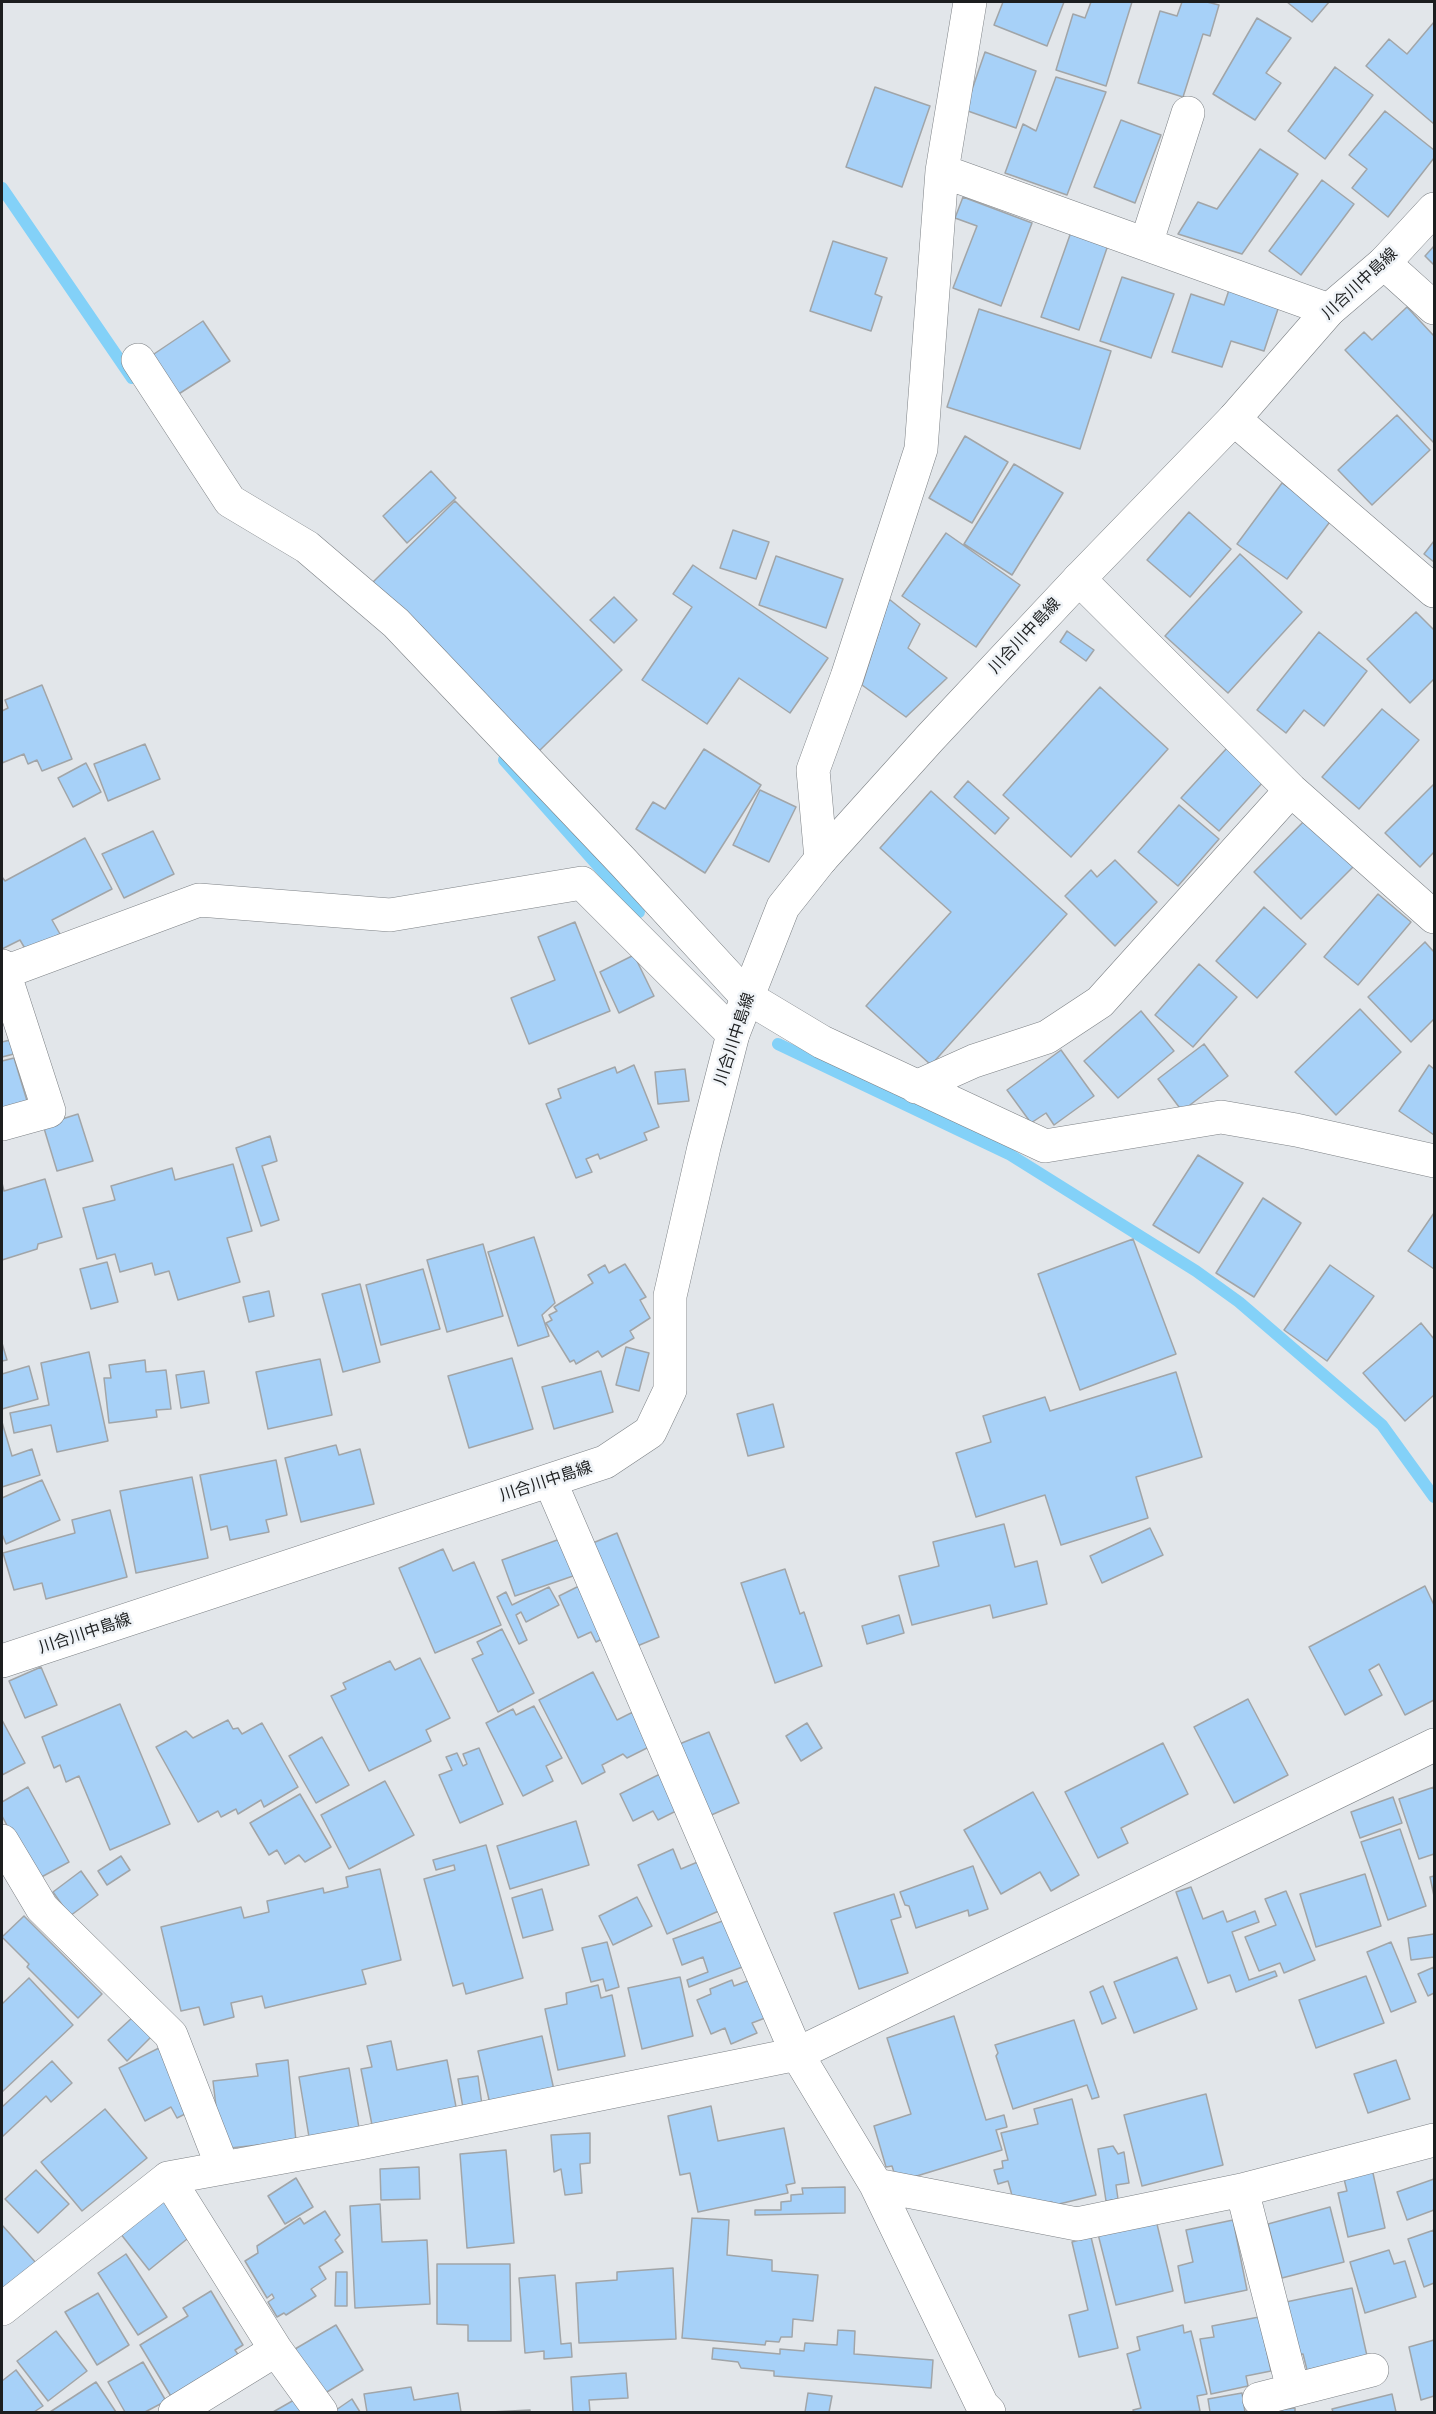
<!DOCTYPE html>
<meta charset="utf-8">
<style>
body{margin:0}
#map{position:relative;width:1436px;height:2414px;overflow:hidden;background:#e2e6ea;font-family:Bitter,serif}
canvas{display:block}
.frame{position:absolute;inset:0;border:3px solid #1c1e1f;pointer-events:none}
</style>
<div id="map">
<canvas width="1436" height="2414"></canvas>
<div class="frame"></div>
</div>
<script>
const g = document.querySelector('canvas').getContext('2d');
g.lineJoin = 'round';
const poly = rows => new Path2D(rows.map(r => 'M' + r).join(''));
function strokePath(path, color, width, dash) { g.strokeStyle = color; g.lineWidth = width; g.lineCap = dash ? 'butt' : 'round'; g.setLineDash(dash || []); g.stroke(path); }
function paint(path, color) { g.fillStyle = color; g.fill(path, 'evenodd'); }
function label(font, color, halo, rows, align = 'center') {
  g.font = font + ' Bitter,"Noto Sans JP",serif'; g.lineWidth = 5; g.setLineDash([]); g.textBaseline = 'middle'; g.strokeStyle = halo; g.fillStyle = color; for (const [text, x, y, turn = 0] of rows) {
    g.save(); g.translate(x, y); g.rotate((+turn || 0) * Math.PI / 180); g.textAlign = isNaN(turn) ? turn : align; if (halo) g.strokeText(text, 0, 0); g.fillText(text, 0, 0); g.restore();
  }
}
const stream = poly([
 [2,188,132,378],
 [504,760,639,912],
 [778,1044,1009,1154,1196,1271,1239,1302,1382,1425,1434,1497]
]);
const building = poly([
 [1003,2,1064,2,1047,46,994,25,1003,2],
 [1091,2,1132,2,1106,86,1056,70,1073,14,1085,18,1091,2],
 [1182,2,1207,2,1219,5,1210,36,1203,34,1183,97,1138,83,1160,11,1177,16,1182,2],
 [1287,2,1329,2,1312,22,1287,2],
 [1257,18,1291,38,1266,73,1281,83,1255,120,1213,94,1257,18],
 [1434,22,1434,124,1366,66,1389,39,1407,54,1434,22],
 [985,52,1036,71,1016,128,965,110,985,52],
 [1335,67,1373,95,1325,159,1288,131,1335,67],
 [1056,77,1106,92,1067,195,1005,173,1023,124,1036,131,1056,77],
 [875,87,930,106,902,187,846,167,875,87],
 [1385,111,1434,150,1434,158,1388,217,1352,188,1367,169,1349,155,1385,111],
 [1121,120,1161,135,1135,203,1094,187,1121,120],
 [1260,149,1298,174,1242,254,1178,234,1198,202,1217,209,1260,149],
 [1322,180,1354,204,1301,275,1269,251,1322,180],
 [963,197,1032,223,1001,306,953,288,977,226,955,218,963,197],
 [1071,232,1108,245,1079,330,1041,317,1071,232],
 [833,241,887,258,875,294,882,297,871,331,810,311,833,241],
 [1434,246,1434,265,1425,256,1434,246],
 [1122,277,1174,294,1151,358,1100,341,1122,277],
 [1229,290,1279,306,1264,351,1231,341,1222,367,1172,352,1191,294,1224,305,1229,290],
 [1407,307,1434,336,1434,443,1345,350,1364,332,1372,340,1407,307],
 [979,309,1111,351,1080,449,947,407,979,309],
 [203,321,230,361,174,397,148,358,203,321],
 [1397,415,1430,450,1372,505,1338,470,1397,415],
 [965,436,1008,462,972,523,929,498,965,436],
 [1014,464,1063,493,1012,575,964,544,1014,464],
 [431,471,456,498,407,543,383,516,431,471],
 [1282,483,1332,519,1287,579,1237,544,1282,483],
 [455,501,622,670,538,752,372,583,455,501],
 [1189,512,1231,549,1190,597,1147,560,1189,512],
 [733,530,769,542,756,579,720,568,733,530],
 [946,533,1020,585,976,647,902,596,946,533],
 [1434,541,1434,562,1424,554,1434,541],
 [1240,554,1302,612,1228,693,1165,636,1240,554],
 [776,556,843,579,826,628,759,605,776,556],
 [693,565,828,658,790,713,739,678,707,724,642,680,692,607,673,594,693,565],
 [614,597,637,620,614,643,590,620,614,597],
 [889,599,920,624,908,648,947,678,906,717,862,685,889,599],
 [1416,612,1434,630,1434,679,1410,703,1367,659,1416,612],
 [1067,631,1094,650,1086,661,1060,642,1067,631],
 [1319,632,1367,671,1324,726,1304,710,1286,733,1257,710,1319,632],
 [42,685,72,759,42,771,37,760,28,764,24,754,2,763,2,711,8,708,5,700,42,685],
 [1100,687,1168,749,1071,857,1003,795,1100,687],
 [1382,709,1419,740,1359,809,1322,777,1382,709],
 [145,744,160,779,108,801,94,764,145,744],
 [1227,748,1264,781,1219,831,1181,798,1227,748],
 [704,749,761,785,705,873,636,829,653,802,665,809,704,749],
 [86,763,101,792,73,807,58,778,86,763],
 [968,781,1009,818,995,834,954,797,968,781],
 [1434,784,1434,852,1420,867,1385,833,1434,784],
 [760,790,796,807,769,862,733,845,760,790],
 [931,791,1067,914,931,1065,866,1006,951,912,880,848,931,791],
 [1179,805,1219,839,1178,886,1138,852,1179,805],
 [1308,817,1356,864,1301,919,1254,872,1308,817],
 [153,831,174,874,124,898,102,854,153,831],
 [85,838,112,889,52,920,60,934,27,952,20,940,2,949,2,877,5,881,85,838],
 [1115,860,1157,902,1115,946,1065,896,1091,870,1097,877,1115,860],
 [1378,894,1411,922,1358,985,1324,957,1378,894],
 [1264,907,1306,944,1257,998,1216,961,1264,907],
 [575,922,610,1011,529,1044,511,998,555,980,538,937,575,922],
 [1425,942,1434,952,1434,1019,1411,1042,1368,997,1425,942],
 [634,955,654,996,619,1013,600,972,634,955],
 [1199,964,1237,997,1193,1047,1155,1015,1199,964],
 [1360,1009,1401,1052,1336,1115,1295,1072,1360,1009],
 [1141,1011,1174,1051,1118,1098,1084,1061,1141,1011],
 [10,1040,14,1054,2,1057,2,1042,10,1040],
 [1204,1044,1228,1076,1182,1111,1158,1079,1204,1044],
 [1061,1050,1094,1096,1054,1125,1046,1113,1031,1123,1007,1090,1061,1050],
 [14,1058,28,1104,2,1112,2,1061,14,1058],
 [634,1065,659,1127,644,1133,647,1140,600,1159,598,1154,586,1159,592,1172,576,1178,546,1104,561,1098,558,1089,615,1067,617,1073,634,1065],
 [1429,1065,1434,1069,1434,1135,1399,1111,1429,1065],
 [685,1069,689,1101,658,1104,655,1072,685,1069],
 [78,1114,93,1161,57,1171,43,1125,78,1114],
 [270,1136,277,1161,262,1166,279,1220,261,1226,236,1148,270,1136],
 [1198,1155,1243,1183,1199,1253,1153,1225,1198,1155],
 [233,1164,252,1231,227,1238,240,1282,178,1300,169,1271,155,1275,152,1263,120,1272,115,1254,97,1259,83,1208,115,1200,111,1186,172,1168,175,1180,233,1164],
 [45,1179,62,1237,38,1244,37,1249,2,1260,2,1183,4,1191,45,1179],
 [1263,1198,1301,1223,1254,1297,1216,1273,1263,1198],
 [1434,1213,1434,1269,1408,1251,1434,1213],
 [534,1237,555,1303,542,1315,549,1336,518,1346,488,1252,534,1237],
 [1133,1239,1176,1354,1080,1390,1038,1274,1133,1239],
 [483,1244,503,1316,447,1332,427,1260,483,1244],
 [107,1262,118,1302,91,1309,80,1269,107,1262],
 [625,1264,646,1297,640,1300,650,1318,630,1331,634,1338,602,1357,598,1351,576,1364,574,1360,570,1362,546,1323,552,1320,549,1315,557,1311,554,1307,593,1283,588,1275,605,1265,609,1273,625,1264],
 [1330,1265,1374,1296,1327,1361,1284,1330,1330,1265],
 [423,1269,440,1329,381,1345,366,1285,423,1269],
 [360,1284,380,1362,343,1372,322,1294,360,1284],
 [269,1291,274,1316,249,1322,243,1297,269,1291],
 [1421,1323,1434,1339,1434,1395,1405,1421,1363,1373,1421,1323],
 [2,1343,7,1360,2,1361,2,1343],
 [626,1347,649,1353,639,1391,616,1385,626,1347],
 [89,1352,108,1441,57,1452,51,1425,14,1433,10,1413,49,1405,41,1363,89,1352],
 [512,1358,533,1429,469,1448,448,1376,512,1358],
 [320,1359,332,1415,268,1429,256,1372,320,1359],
 [145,1360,146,1372,166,1370,171,1409,156,1410,157,1417,109,1423,104,1378,111,1378,109,1365,145,1360],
 [29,1366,38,1399,2,1409,2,1374,29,1366],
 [204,1371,209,1403,181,1408,176,1375,204,1371],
 [601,1371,613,1412,554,1429,542,1387,601,1371],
 [1176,1372,1202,1457,1136,1477,1148,1518,1061,1545,1045,1495,976,1517,956,1453,991,1442,983,1416,1045,1397,1050,1411,1176,1372],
 [773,1404,784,1447,748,1456,737,1414,773,1404],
 [2,1422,12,1456,32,1449,40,1475,2,1487,2,1422],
 [336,1445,339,1455,360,1449,374,1504,301,1522,285,1458,336,1445],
 [276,1460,287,1515,266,1520,269,1532,230,1540,227,1526,211,1530,200,1475,276,1460],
 [192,1477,208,1558,136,1573,120,1491,192,1477],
 [42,1480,60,1520,6,1544,2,1534,2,1498,42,1480],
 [110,1510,127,1577,46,1599,42,1583,14,1590,3,1553,75,1533,72,1520,110,1510],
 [1004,1524,1015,1567,1037,1561,1047,1604,993,1618,990,1605,912,1625,899,1576,939,1566,933,1542,1004,1524],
 [1150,1528,1163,1555,1102,1583,1090,1556,1150,1528],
 [617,1533,659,1637,630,1649,588,1545,617,1533],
 [560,1539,573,1576,515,1596,502,1560,560,1539],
 [443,1549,453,1571,474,1562,501,1625,435,1653,399,1568,443,1549],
 [785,1569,800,1614,804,1612,822,1666,775,1683,741,1583,785,1569],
 [587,1582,606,1637,596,1642,591,1632,578,1638,559,1596,587,1582],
 [1425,1586,1434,1605,1434,1700,1405,1715,1379,1664,1369,1670,1382,1695,1345,1715,1309,1647,1425,1586],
 [549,1587,559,1605,526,1622,521,1612,516,1615,527,1640,519,1644,497,1597,506,1592,512,1605,549,1587],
 [899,1615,904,1633,867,1644,862,1626,899,1615],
 [502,1629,534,1693,498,1712,472,1659,483,1654,477,1642,502,1629],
 [420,1658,450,1718,426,1730,431,1741,369,1771,331,1696,346,1689,343,1683,390,1661,395,1670,420,1658],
 [41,1667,57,1705,25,1718,9,1681,41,1667],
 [593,1672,617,1720,633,1712,651,1746,627,1758,623,1754,602,1765,605,1772,582,1784,539,1700,593,1672],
 [1248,1699,1288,1775,1234,1803,1194,1727,1248,1699],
 [120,1704,170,1824,110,1850,79,1776,66,1782,60,1765,54,1768,42,1737,120,1704],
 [534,1706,562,1758,546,1766,553,1781,523,1796,486,1723,513,1709,516,1715,534,1706],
 [2,1720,25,1763,2,1775,2,1720],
 [228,1720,233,1729,238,1728,242,1734,262,1723,298,1787,264,1807,261,1800,238,1814,236,1809,221,1817,218,1811,198,1822,156,1747,186,1731,193,1738,228,1720],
 [807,1723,822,1748,801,1761,786,1736,807,1723],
 [709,1732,739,1803,702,1819,672,1747,709,1732],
 [322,1737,349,1785,316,1803,289,1756,322,1737],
 [1163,1743,1188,1794,1121,1828,1128,1843,1098,1858,1065,1792,1163,1743],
 [479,1748,503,1804,460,1823,439,1775,452,1770,446,1757,457,1753,463,1766,467,1764,463,1754,479,1748],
 [662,1773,680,1809,658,1820,653,1811,633,1821,620,1794,662,1773],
 [385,1781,414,1835,349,1869,321,1815,385,1781],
 [28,1787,69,1862,36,1880,2,1816,2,1802,28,1787],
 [1434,1787,1434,1854,1419,1859,1399,1799,1434,1787],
 [1033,1792,1079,1875,1051,1891,1040,1872,1001,1894,964,1830,1033,1792],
 [300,1794,331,1847,305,1862,299,1855,285,1864,277,1850,269,1855,250,1823,300,1794],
 [1393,1797,1402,1823,1360,1838,1351,1812,1393,1797],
 [576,1821,589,1865,510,1889,497,1846,576,1821],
 [1400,1829,1426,1906,1388,1920,1361,1842,1400,1829],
 [486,1845,523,1978,466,1994,463,1983,453,1986,424,1879,455,1870,454,1865,436,1870,433,1860,486,1845],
 [673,1849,681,1869,700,1861,721,1910,667,1934,638,1865,673,1849],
 [121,1856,130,1870,107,1885,98,1871,121,1856],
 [973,1866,988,1909,969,1916,968,1910,916,1928,909,1906,905,1905,900,1892,973,1866],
 [380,1869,401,1960,362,1970,366,1984,265,2008,262,1996,231,2003,234,2017,204,2025,199,2007,181,2011,161,1927,241,1907,244,1918,269,1912,267,1901,323,1888,324,1893,348,1887,346,1877,380,1869],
 [81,1871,98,1895,70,1916,53,1892,81,1871],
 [1365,1874,1381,1926,1316,1947,1300,1894,1365,1874],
 [1434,1876,1434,1896,1430,1877,1434,1876],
 [1191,1887,1203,1919,1223,1911,1227,1922,1255,1911,1259,1922,1232,1932,1249,1980,1275,1971,1277,1976,1236,1992,1230,1975,1208,1983,1176,1892,1191,1887],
 [542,1889,553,1930,523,1938,512,1898,542,1889],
 [1286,1891,1315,1960,1284,1973,1280,1963,1259,1971,1245,1937,1276,1925,1265,1899,1286,1891],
 [894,1894,901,1917,891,1920,908,1973,859,1989,834,1913,894,1894],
 [637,1897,652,1926,613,1945,599,1916,637,1897],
 [24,1916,102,1994,78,2018,27,1967,29,1964,2,1937,24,1916],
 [728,1919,745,1966,689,1987,687,1980,708,1972,703,1957,682,1965,673,1939,728,1919],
 [1434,1934,1434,1957,1411,1960,1408,1938,1434,1934],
 [607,1942,619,1987,606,1991,603,1979,591,1982,582,1948,607,1942],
 [1391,1942,1416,2002,1391,2012,1367,1952,1391,1942],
 [1177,1957,1197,2009,1134,2033,1114,1982,1177,1957],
 [1434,1967,1434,1993,1428,1996,1418,1974,1434,1967],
 [1366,1976,1384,2023,1316,2048,1299,2000,1366,1976],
 [680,1977,693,2036,642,2049,628,1988,680,1977],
 [29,1978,73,2025,2,2092,2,2004,29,1978],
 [732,1980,734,1986,750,1980,765,2018,752,2023,757,2033,731,2044,725,2028,711,2034,697,2000,711,1994,710,1989,732,1980],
 [598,1985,601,1998,612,1995,625,2056,558,2070,545,2009,567,2004,566,1993,598,1985],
 [1103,1986,1116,2018,1102,2024,1090,1992,1103,1986],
 [954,2016,986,2120,1004,2115,1007,2127,996,2130,1002,2150,897,2182,892,2166,886,2167,874,2126,911,2114,887,2038,954,2016],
 [133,2017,152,2036,127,2061,108,2040,133,2017],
 [1074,2020,1099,2097,1092,2099,1087,2085,1013,2109,996,2056,998,2053,995,2045,1074,2020],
 [542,2036,554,2090,490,2104,478,2051,542,2036],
 [391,2041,397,2070,447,2060,457,2112,373,2130,361,2069,372,2067,367,2046,391,2041],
 [161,2047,193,2110,177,2118,171,2107,145,2121,119,2068,161,2047],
 [288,2060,296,2141,221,2149,213,2081,258,2076,256,2064,288,2060],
 [1396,2060,1410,2099,1368,2113,1354,2074,1396,2060],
 [52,2061,72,2083,51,2102,46,2096,2,2137,2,2107,52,2061],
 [349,2068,360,2134,310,2143,299,2077,349,2068],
 [478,2076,482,2105,463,2108,458,2079,478,2076],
 [1206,2094,1223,2165,1142,2186,1124,2115,1206,2094],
 [1072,2099,1096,2195,1055,2205,1052,2202,1043,2204,1013,2199,1008,2181,998,2184,994,2170,1003,2168,1002,2161,1008,2160,1001,2133,1038,2124,1034,2109,1072,2099],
 [711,2106,718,2141,784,2128,795,2183,786,2185,788,2193,698,2212,690,2173,680,2175,668,2116,711,2106],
 [105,2109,147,2158,82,2211,41,2162,105,2109],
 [590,2133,590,2163,580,2164,582,2193,565,2195,561,2169,554,2172,551,2135,590,2133],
 [1113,2146,1118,2154,1124,2152,1129,2183,1116,2185,1118,2199,1106,2201,1098,2149,1113,2146],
 [506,2150,514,2243,467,2248,460,2154,506,2150],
 [1371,2164,1385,2228,1348,2237,1338,2193,1347,2191,1342,2171,1371,2164],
 [419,2167,420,2199,381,2200,380,2169,419,2167],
 [36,2170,69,2204,38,2233,5,2199,36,2170],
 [296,2178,313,2207,285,2224,268,2196,296,2178],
 [1434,2179,1434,2210,1407,2220,1397,2192,1434,2179],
 [845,2187,845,2213,755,2215,755,2210,781,2210,781,2202,791,2201,791,2195,803,2194,802,2188,845,2187],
 [163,2199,192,2235,149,2270,120,2233,163,2199],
 [380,2204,382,2242,427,2240,430,2304,355,2308,350,2206,380,2204],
 [1330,2207,1344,2262,1282,2278,1268,2224,1330,2207],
 [325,2211,340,2235,335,2240,343,2252,319,2267,326,2279,311,2289,316,2296,286,2315,284,2313,277,2317,268,2302,274,2298,272,2294,267,2298,245,2261,258,2253,257,2246,300,2218,304,2224,325,2211],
 [692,2218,729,2220,727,2255,772,2260,772,2271,818,2275,813,2321,793,2319,792,2337,781,2337,779,2342,766,2341,765,2345,682,2338,692,2218],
 [1156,2220,1173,2291,1116,2305,1098,2234,1156,2220],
 [1233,2220,1247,2290,1185,2303,1178,2266,1193,2262,1186,2230,1233,2220],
 [2,2225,37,2264,2,2295,2,2225],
 [1434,2230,1434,2283,1424,2287,1408,2239,1434,2230],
 [1091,2237,1118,2348,1079,2357,1069,2315,1088,2310,1072,2242,1091,2237],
 [1389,2250,1394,2264,1405,2261,1416,2297,1365,2313,1350,2262,1389,2250],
 [126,2254,167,2317,138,2335,98,2273,126,2254],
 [437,2264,510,2264,511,2341,468,2341,468,2325,437,2324,437,2264],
 [673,2268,676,2339,579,2343,576,2283,617,2280,617,2272,673,2268],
 [336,2272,347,2272,347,2306,335,2306,336,2272],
 [555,2275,561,2344,571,2343,572,2357,544,2359,544,2351,525,2353,519,2278,555,2275],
 [1352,2288,1367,2356,1307,2370,1303,2354,1297,2355,1286,2302,1352,2288],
 [211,2291,243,2345,235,2350,239,2356,172,2398,140,2345,188,2316,183,2308,211,2291],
 [98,2293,129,2345,97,2365,65,2312,98,2293],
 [1259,2317,1271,2371,1246,2376,1248,2386,1211,2394,1200,2339,1214,2337,1212,2326,1259,2317],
 [336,2325,363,2370,322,2395,295,2349,336,2325],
 [1183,2325,1184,2333,1191,2331,1207,2394,1197,2396,1200,2411,1134,2412,1133,2410,1141,2408,1127,2354,1140,2350,1137,2337,1183,2325],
 [838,2330,855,2331,854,2354,933,2360,931,2388,774,2376,774,2371,741,2368,738,2362,712,2359,713,2348,780,2354,780,2349,804,2351,805,2343,837,2345,838,2330],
 [56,2331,87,2371,48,2401,17,2361,56,2331],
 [1434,2340,1434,2396,1421,2400,1409,2347,1434,2340],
 [143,2362,166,2401,145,2412,125,2412,108,2382,143,2362],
 [16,2370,43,2406,34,2412,2,2412,2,2381,16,2370],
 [626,2373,628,2398,589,2400,590,2412,573,2412,571,2377,626,2373],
 [96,2382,116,2412,50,2412,96,2382],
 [411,2387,414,2400,458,2393,461,2412,367,2412,364,2394,411,2387],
 [808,2393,832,2396,829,2412,805,2412,808,2393],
 [1242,2393,1245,2412,1210,2412,1208,2399,1242,2393],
 [1392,2394,1396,2412,1333,2412,1332,2409,1392,2394],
 [352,2399,360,2412,338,2412,336,2410,352,2399],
 [294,2400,302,2412,273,2412,294,2400],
 [1295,2408,1295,2412,1261,2412,1295,2408],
 [530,2410,530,2412,490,2412,530,2410]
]);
const minor = poly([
 [942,171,1329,310],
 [1146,244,1188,113],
 [1384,263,1434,308],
 [138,360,230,501,307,547,396,623,623,862,747,997,822,1042,1045,1146,1221,1117,1296,1130,1434,1161],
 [1234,419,1434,591],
 [1079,579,1291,790,1434,917],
 [821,859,813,770,847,677,921,449,942,171,970,2],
 [2,966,49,1111,2,1124],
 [5,972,199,900,390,915,582,883,733,1034],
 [916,1087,974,1061,1047,1037,1100,1002,1291,790],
 [550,1481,797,2054,876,2185,982,2405,989,2412],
 [2,1841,42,1908,171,2035,222,2166],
 [168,2178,276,2350,321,2412],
 [876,2185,1077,2224,1242,2190,1434,2140],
 [1242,2190,1293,2389],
 [2,2309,168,2178,360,2143,797,2054,1434,1745],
 [1259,2399,1372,2370],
 [175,2412,276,2350]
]);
const secondary = poly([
 [2,1661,605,1462,650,1432,670,1390,670,1296,704,1147,733,1034,783,907,821,859,930,738,1079,579,1234,419,1329,310,1384,263,1434,209]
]);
const streetNames = [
 ["川合川中島線",1360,284,-43],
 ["川合川中島線",1025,636,-47],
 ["川合川中島線",735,1039,-72],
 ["川合川中島線",546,1482,-18],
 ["川合川中島線",85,1634,-18]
];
strokePath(stream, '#83d1f8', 12);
paint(building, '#a7d1f8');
strokePath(building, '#a1a5a8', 1.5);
strokePath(minor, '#7d8185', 34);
strokePath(secondary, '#7d8185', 34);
strokePath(minor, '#fff', 33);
strokePath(secondary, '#fff', 33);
label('16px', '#1c1e1f', '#eff3f7', streetNames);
</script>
